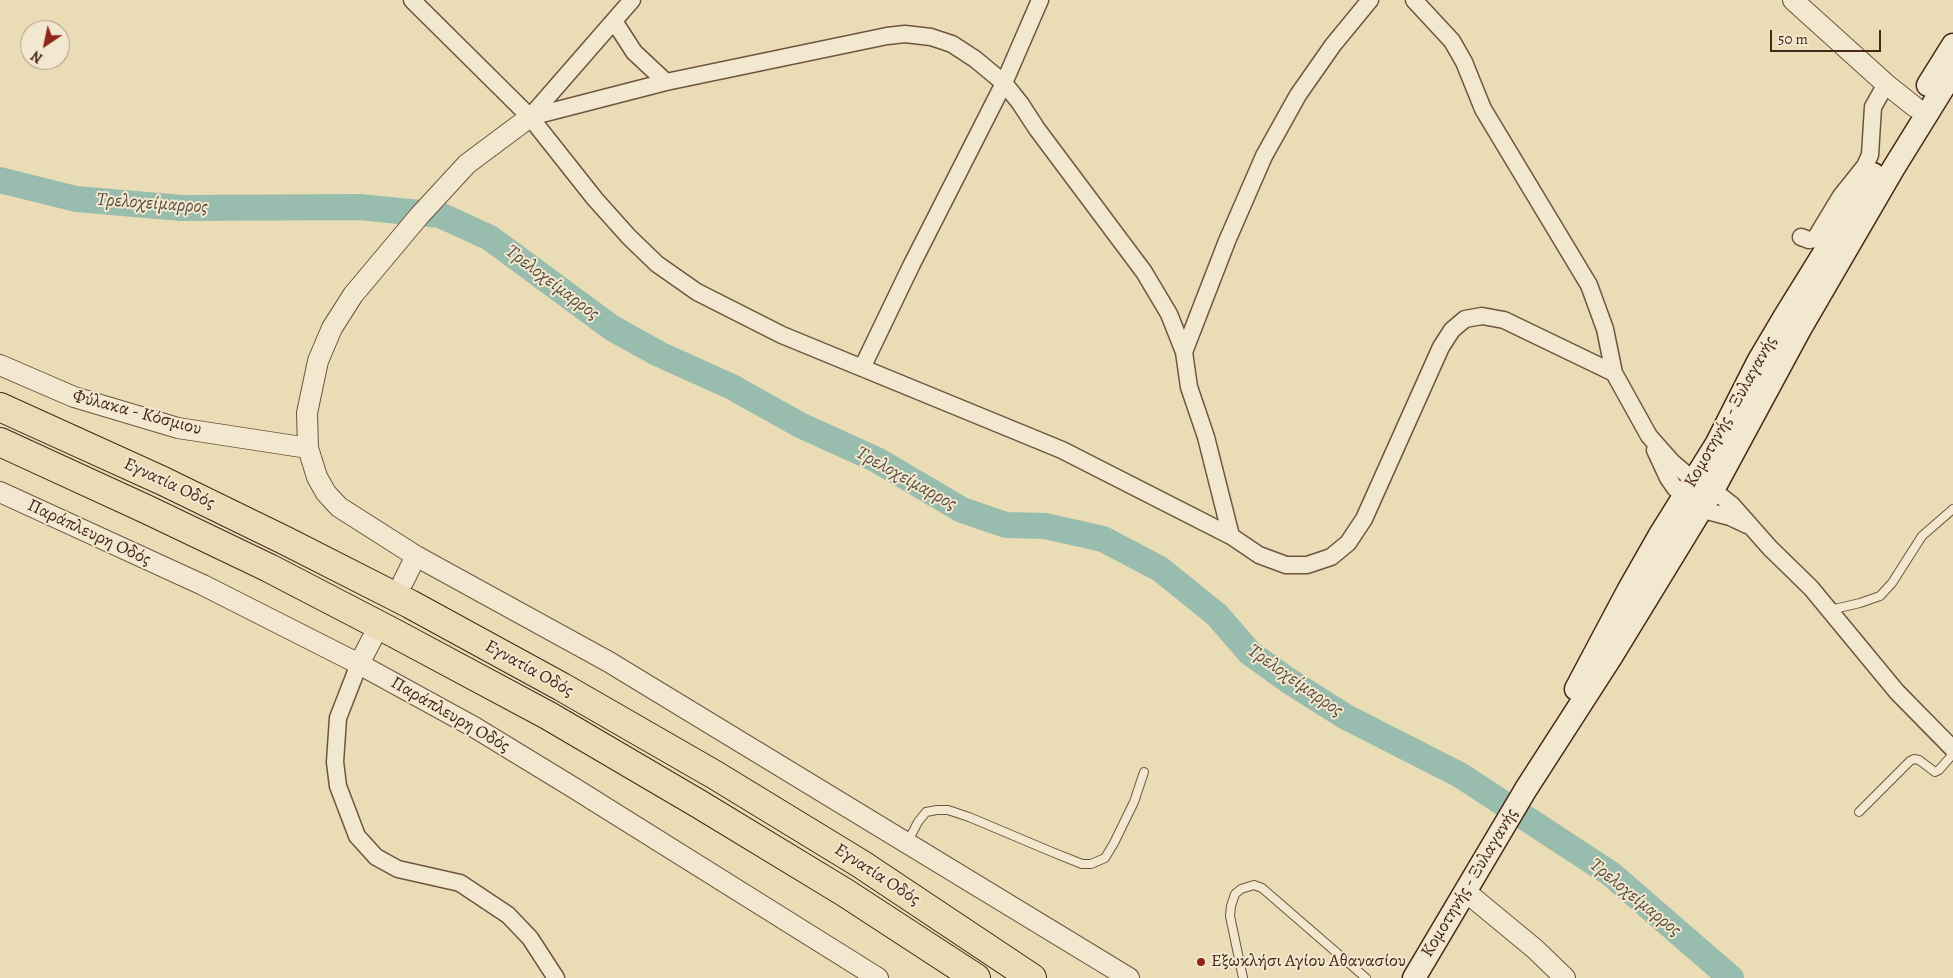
<!DOCTYPE html>
<meta charset="utf-8">
<style>
body{margin:0}
#map{position:relative;width:1953px;height:978px;overflow:hidden;background:#eadcb5;font-family:Alegreya,serif}
canvas{display:block}
.north{position:absolute;left:20px;top:20px;width:50px;height:50px;box-sizing:border-box;background:#f1e8cf;border:1px solid #ad9b87;border-radius:50%;rotate:214deg;font-size:14px;font-weight:700;line-height:20px;text-align:center;color:#47271b}
.north::after{content:'';display:block;margin:auto;width:18px;height:22px;background:#8f2418;clip-path:polygon(50% 0,100% 100%,50% 72%,0 100%)}
.scale{position:absolute;left:1770px;top:30px;width:111px;height:22px;box-sizing:border-box;border:2px solid #47271b;border-top:0;padding-left:6px;font-size:15px;line-height:18px;white-space:nowrap;color:#47271b;-webkit-text-stroke:4px #f1e8cf;paint-order:stroke}
</style>
<div id="map">
<canvas width="1953" height="978"></canvas>
<div class="north">N</div>
<div class="scale">50 m</div>
</div>
<script>
const g = document.querySelector('canvas').getContext('2d');
g.lineJoin = 'round';
const poly = rows => new Path2D(rows.map(r => 'M' + r).join(''));
function strokePath(path, color, width, dash) { g.strokeStyle = color; g.lineWidth = width; g.lineCap = dash ? 'butt' : 'round'; g.setLineDash(dash || []); g.stroke(path); }
function label(font, color, halo, rows, align = 'center') {
  g.font = font + ' Alegreya,serif'; g.lineWidth = 4; g.setLineDash([]); g.textBaseline = 'middle'; g.strokeStyle = halo; g.fillStyle = color; for (const [text, x, y, turn = 0] of rows) {
    g.save(); g.translate(x, y); g.rotate((+turn || 0) * Math.PI / 180); g.textAlign = isNaN(turn) ? turn : align; if (halo) g.strokeText(text, 0, 0); g.fillText(text, 0, 0); g.restore();
  }
}
const river = poly([
 [0,180,76,199,182,208,359,207,440,215,490,238,612,328,659,354,732,387,800,425,877,460,962,510,1006,525,1045,526,1103,539,1160,569,1217,615,1250,653,1289,681,1346,717,1460,775,1611,874,1731,978]
]);
const service = poly([
 [1830,610,1860,603,1880,596,1892,583,1922,536,1953,509],
 [1859,812,1910,761,1914,759,1919,760,1935,772,1939,770,1953,754],
 [907,843,918,822,926,812,937,810,948,810,969,817,1052,852,1082,864,1091,864,1105,858,1114,843,1134,802,1144,772],
 [1243,978,1230,916,1231,906,1235,894,1241,889,1254,885,1262,888,1366,978]
]);
const minor = poly([
 [412,0,530,117,595,199,629,237,657,264,697,292,782,335,1062,450,1231,536,1259,555,1286,565,1307,565,1331,557,1348,543,1364,519,1441,347,1452,330,1465,319,1482,316,1504,320,1614,373],
 [1414,0,1452,41,1464,62,1483,109,1589,285,1605,329,1614,373,1649,436,1672,462,1685,473,1713,490,1732,505,1770,548,1811,588,1897,692,1953,749],
 [614,21,634,52,666,82],
 [530,117,666,82,887,36,905,34,931,37,952,44,975,59,1004,83,1020,103,1037,129,1144,272,1169,314,1184,352,1189,387,1206,437,1231,536],
 [530,117,632,0],
 [1801,237,1809,240,1815,239,1841,196,1865,166,1870,155,1873,107,1886,84],
 [1184,352,1227,241,1264,156,1298,95,1333,45,1370,0],
 [862,368,911,266,1004,83,1040,0],
 [1655,450,1668,478,1675,488,1685,497,1711,512,1730,517,1747,525],
 [359,664,338,718,335,762,338,786,357,836,376,857,398,869,460,883,508,915,530,938,556,978]
]);
const tertiary = poly([
 [1793,0,1886,84,1915,107],
 [0,365,74,397,178,428,308,448],
 [0,492,203,585,359,664,474,727,574,788,878,978],
 [416,556,609,662,1129,978],
 [403,582,416,556,339,507,326,493,317,477,308,448,307,413,318,361,332,328,353,295,420,215,467,164,530,117],
 [359,664,372,639],
 [1466,892,1535,949,1565,978]
]);
const secondary = poly([
 [1928,85,1953,45],
 [1576,689,1628,591,1661,533,1717,443,1759,360,1785,316,1873,174],
 [1414,978,1526,789,1611,657,1713,490,1800,329,1893,169,1953,72]
]);
const motorway = poly([
 [0,407,163,481,284,540,410,604,562,687,715,775,861,864,1032,978],
 [0,442,148,510,269,568,394,633,549,716,699,804,844,892,976,978]
]);
const markers = [
 [1201,962,5,"#8f2418"]
];
const streetNames = [
 ["Κομοτηνής - Ξυλαγανής",1731,412,-61],
 ["Φύλακα - Κόσμιου",137,413,15],
 ["Εγνατία Οδός",169,484,25],
 ["Παράπλευρη Οδός",89,533,25],
 ["Εγνατία Οδός",529,669,29],
 ["Παράπλευρη Οδός",450,715,30],
 ["Εγνατία Οδός",877,875,33],
 ["Κομοτηνής - Ξυλαγανής",1470,883,-59]
];
const poiNames = [
 ["Εξωκλήσι Αγίου Αθανασίου",1211,962]
];
const waterNames = [
 ["Τρελοχείμαρρος",152,204,4],
 ["Τρελοχείμαρρος",552,283,37],
 ["Τρελοχείμαρρος",906,479,29],
 ["Τρελοχείμαρρος",1295,681,35],
 ["Τρελοχείμαρρος",1635,898,39]
];
strokePath(river, '#98bcad', 26);
strokePath(service, '#705442', 10);
strokePath(minor, '#705442', 19);
strokePath(tertiary, '#705442', 22);
strokePath(secondary, '#47271b', 25);
strokePath(motorway, '#47271b', 30);
strokePath(service, '#f1e8cf', 8);
strokePath(minor, '#f1e8cf', 16);
strokePath(tertiary, '#f1e8cf', 20);
strokePath(secondary, '#f1e8cf', 22);
strokePath(motorway, '#eadcb5', 28);
for (const [x, y, r, color] of markers) { const dot = new Path2D(); dot.arc(x, y, r, 0, 2 * Math.PI); g.fillStyle = color; g.fill(dot); strokePath(dot, '#f1e8cf', 2); }
label('18px', '#47271b', '#f1e8cf', streetNames);
label('18px', '#47271b', '#f1e8cf', poiNames, 'left');
label('italic 19px', '#5b4c40', '#f1e8cf', waterNames);
</script>
